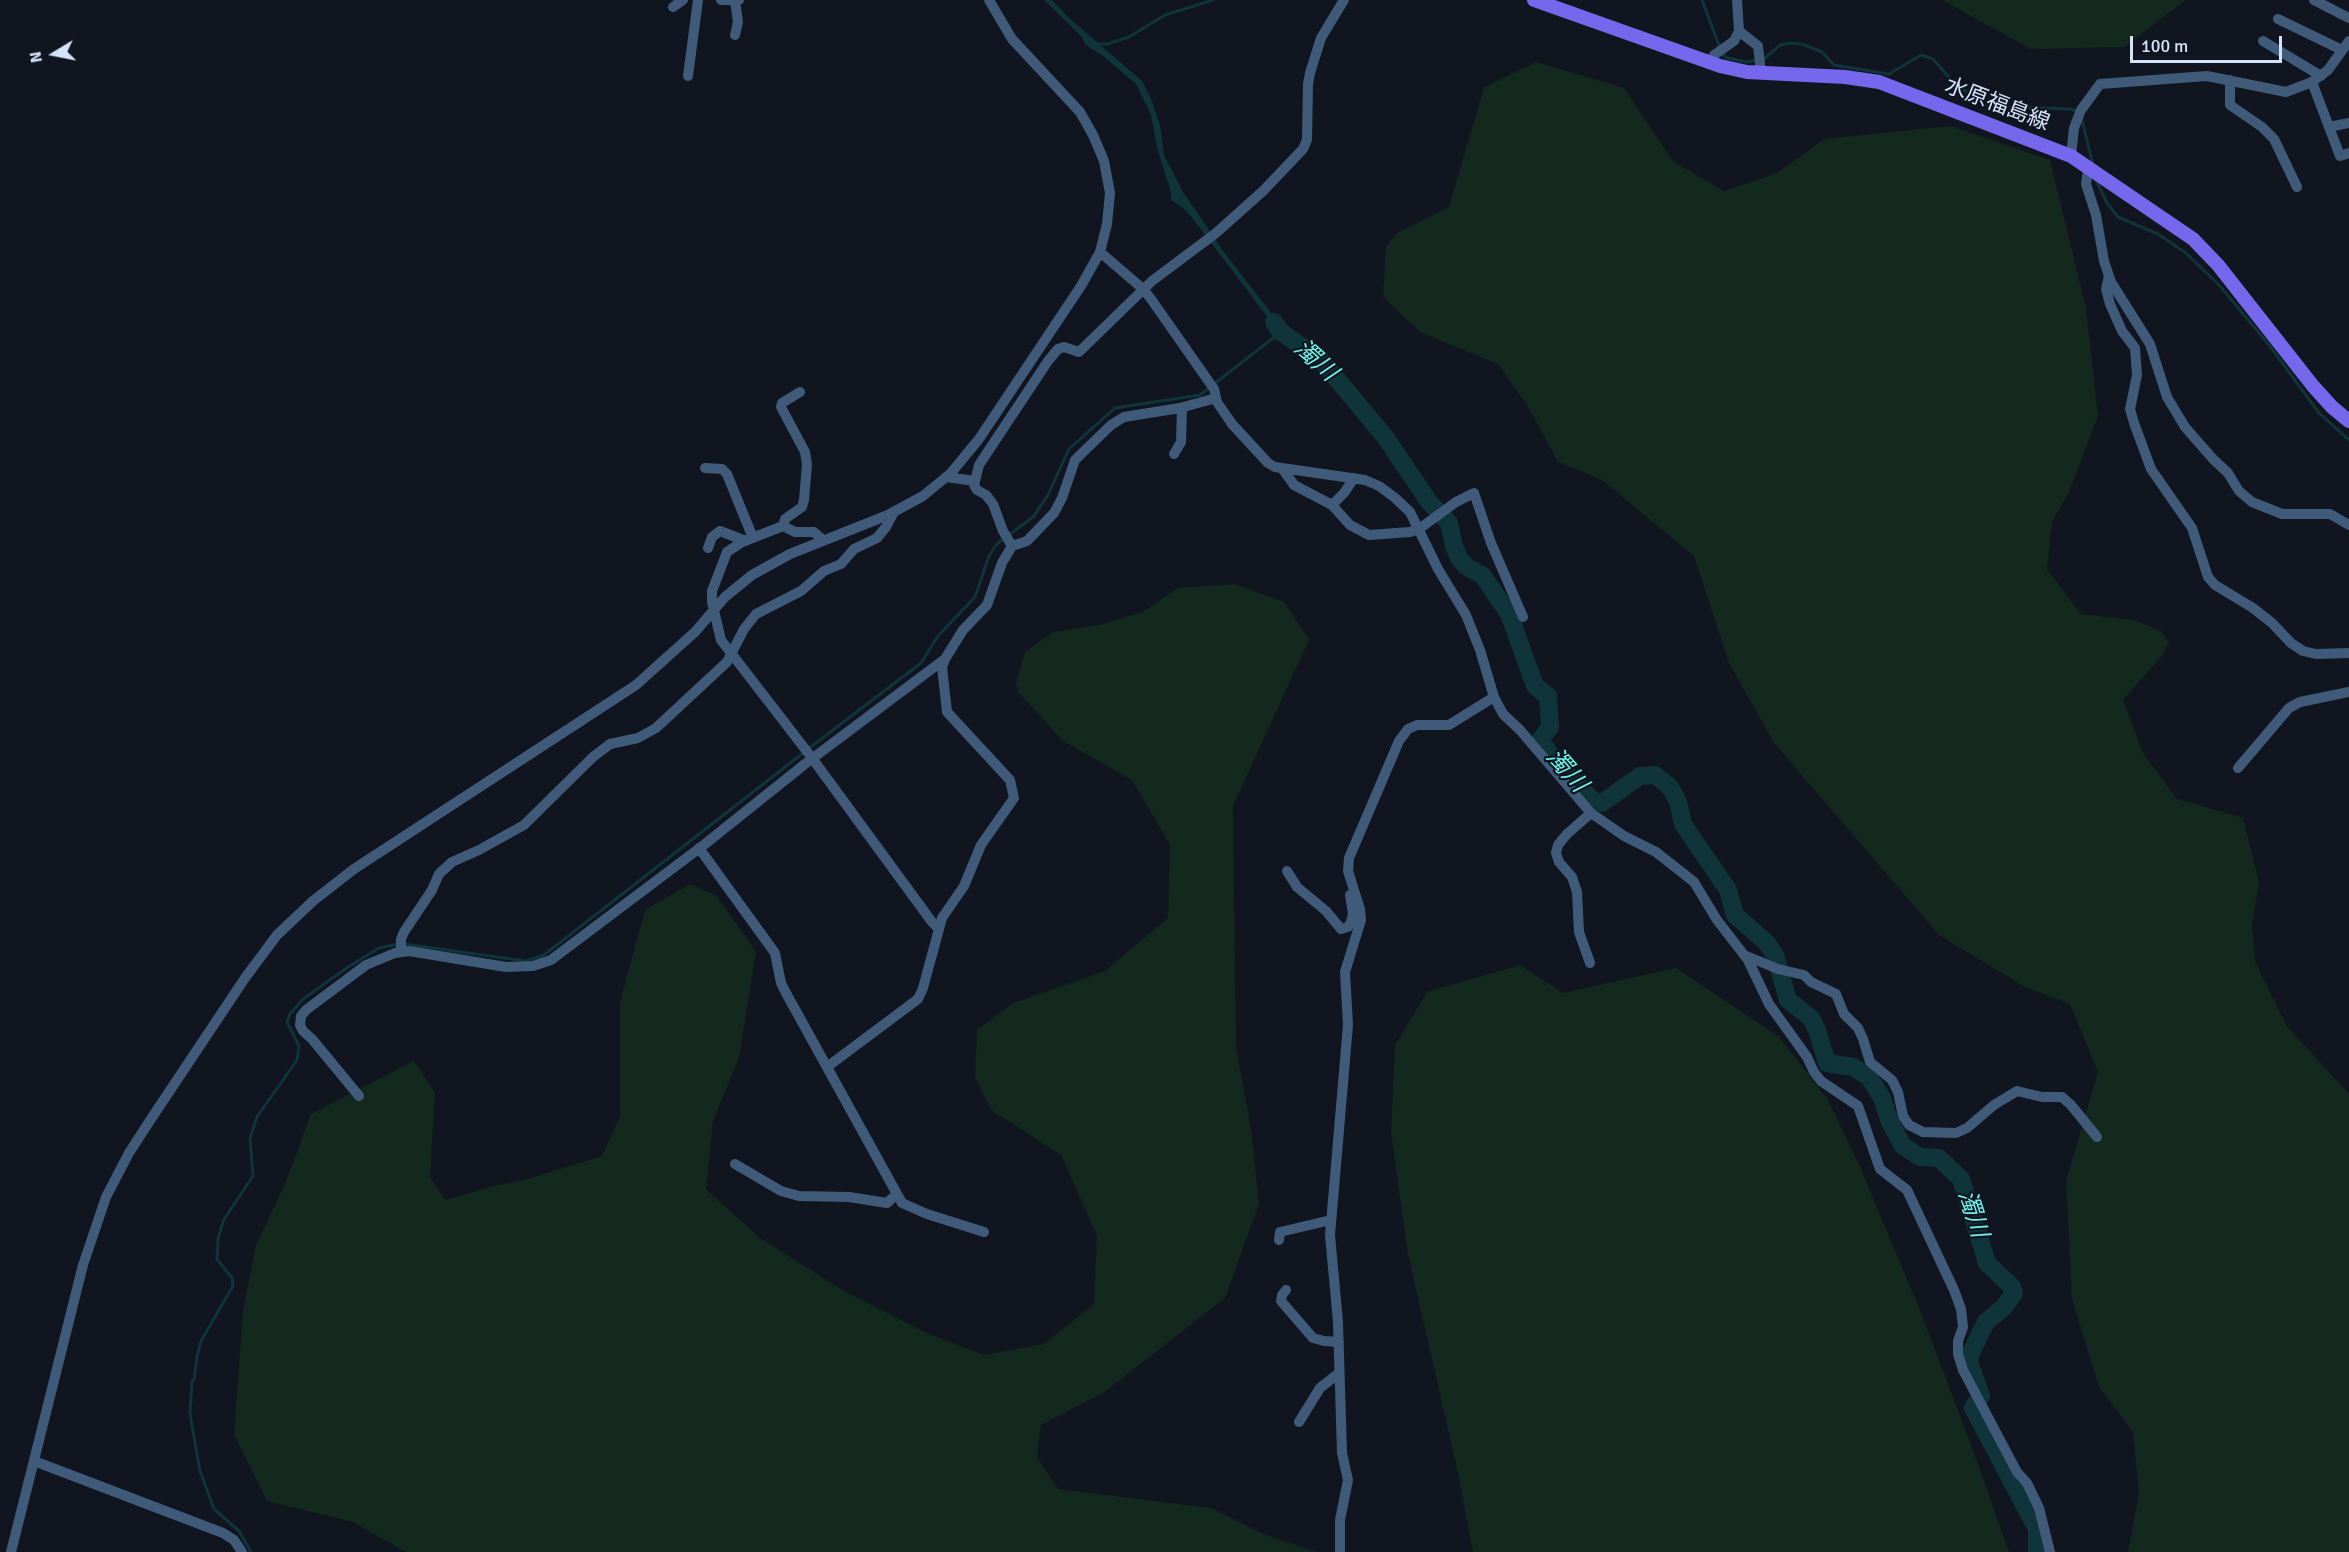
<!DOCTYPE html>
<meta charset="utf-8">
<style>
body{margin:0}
#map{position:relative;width:2349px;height:1552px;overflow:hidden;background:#101520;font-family:Signika,sans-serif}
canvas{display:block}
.north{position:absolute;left:24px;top:24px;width:60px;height:60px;-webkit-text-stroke:4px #101520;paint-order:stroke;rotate:260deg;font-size:16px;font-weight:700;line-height:24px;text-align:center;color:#d4e3fa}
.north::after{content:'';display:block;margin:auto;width:21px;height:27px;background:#d4e3fa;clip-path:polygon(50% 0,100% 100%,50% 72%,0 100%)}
.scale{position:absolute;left:2130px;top:36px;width:152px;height:27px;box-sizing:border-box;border:3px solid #d4e3fa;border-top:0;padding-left:8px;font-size:18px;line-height:21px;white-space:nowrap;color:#d4e3fa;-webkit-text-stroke:4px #101520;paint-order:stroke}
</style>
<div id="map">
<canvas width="2349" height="1552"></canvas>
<div class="north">N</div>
<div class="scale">100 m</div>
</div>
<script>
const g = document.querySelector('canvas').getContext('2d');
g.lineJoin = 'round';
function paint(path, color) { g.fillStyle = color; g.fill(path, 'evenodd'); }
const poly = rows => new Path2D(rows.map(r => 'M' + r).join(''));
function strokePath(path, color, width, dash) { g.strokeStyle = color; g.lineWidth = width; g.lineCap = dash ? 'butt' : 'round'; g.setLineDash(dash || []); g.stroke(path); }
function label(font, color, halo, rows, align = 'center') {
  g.font = font + ' Signika,"Noto Sans JP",sans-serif'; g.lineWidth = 4.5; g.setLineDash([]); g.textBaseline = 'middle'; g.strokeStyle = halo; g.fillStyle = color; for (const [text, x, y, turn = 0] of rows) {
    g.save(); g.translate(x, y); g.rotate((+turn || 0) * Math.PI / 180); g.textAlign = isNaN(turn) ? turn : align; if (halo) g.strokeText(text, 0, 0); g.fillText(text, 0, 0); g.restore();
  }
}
const green = poly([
 [1942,0,2186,0,2124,47,2031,49],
 [1536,62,1624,88,1673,161,1724,191,1777,173,1824,139,1951,126,2050,160,2086,308,2098,416,2069,492,2052,522,2047,569,2081,614,2134,620,2161,631,2169,642,2161,657,2123,700,2143,753,2177,799,2243,818,2259,882,2252,925,2255,961,2286,1025,2349,1094,2349,1552,2128,1552,2139,1493,2133,1432,2099,1387,2072,1299,2066,1181,2098,1072,2070,1004,2025,987,1939,935,1774,743,1729,663,1694,556,1602,480,1558,462,1527,405,1498,364,1420,332,1383,297,1386,247,1397,233,1449,207,1484,87],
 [1234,584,1284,602,1309,640,1233,806,1236,1048,1251,1128,1259,1204,1225,1298,1103,1393,1041,1425,1037,1457,1058,1489,1211,1508,1263,1534,1317,1552,406,1552,353,1522,267,1501,234,1435,243,1310,256,1245,285,1184,311,1114,414,1061,435,1093,430,1177,445,1200,494,1186,524,1180,602,1156,620,1116,620,1002,645,910,690,884,717,896,756,952,739,1058,713,1121,706,1189,760,1238,844,1291,929,1334,984,1355,1044,1344,1094,1304,1097,1236,1061,1155,991,1110,975,1077,977,1030,1013,1003,1105,971,1168,918,1170,845,1132,780,1063,741,1018,692,1016,683,1025,652,1053,632,1099,625,1143,612,1178,588],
 [1520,965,1563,993,1676,968,1779,1037,1827,1098,1861,1169,1922,1315,1974,1453,2009,1552,1473,1552,1459,1478,1408,1254,1391,1133,1395,1045,1427,992]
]);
const water = poly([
 [1044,0,1052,0,1068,17,1142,81,1151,99,1160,125,1164,155,1183,192,1224,252,1293,341,1278,331,1193,219,1183,208,1171,200,1171,192,1157,148,1151,115,1136,84,1103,56,1086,45,1081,36]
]);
const stream = poly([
 [1702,0,1720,48],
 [1098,44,1107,44,1129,37,1165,15,1213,0],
 [1722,54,1728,58,1746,62,1764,59,1780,45,1790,43,1802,44,1822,52,1834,65,1889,74,1921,55,1933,59,1954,83,1987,106,2070,109,2077,111],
 [2081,116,2093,165],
 [2096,180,2107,203,2118,217,2158,234,2186,253,2220,286,2269,345,2319,413,2349,440],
 [1214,384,1281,332],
 [1009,535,1034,516,1048,495,1069,449,1115,408,1200,395,1209,388],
 [808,749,921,663,938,636,975,597,989,556,996,545,1003,539],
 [404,944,526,961,544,955,803,753],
 [251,1552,239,1531,214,1509,200,1471,190,1414,192,1381,194,1380,197,1357,201,1341,233,1286,232,1278,217,1259,218,1239,223,1221,253,1176,250,1138,257,1117,297,1060,299,1046,287,1022,290,1014,303,999,348,967,379,948,398,944]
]);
const river = poly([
 [1274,322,1281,332,1321,360,1386,438,1429,502,1449,523,1454,546,1459,558,1466,566,1483,576,1509,614,1535,686,1548,696,1550,727,1540,740,1554,760,1592,800,1602,803,1640,776,1655,775,1670,787,1678,802,1683,824,1728,890,1735,915,1767,943,1775,955,1788,1000,1811,1018,1817,1030,1827,1063,1853,1067,1869,1077,1882,1098,1890,1122,1903,1146,1920,1157,1939,1158,1961,1179,1987,1263,2012,1287,2014,1293,2004,1307,1986,1322,1968,1359,1981,1396,1973,1408,2037,1529,2037,1552]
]);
const minor = poly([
 [721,0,739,0],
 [2314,0,2349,18],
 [673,7,683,0],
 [2278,19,2342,50],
 [1739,31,1758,46,1761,73],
 [735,35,738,22,735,1],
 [2263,41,2321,76],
 [1710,63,1714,55,1734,41,1739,31,1737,0],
 [688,76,698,0],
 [2230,80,2230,105,2262,127,2274,139,2297,187],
 [2312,82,2340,156,2349,153],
 [2329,127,2349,123],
 [2071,156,2074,128,2081,110,2100,84,2207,76,2286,92,2312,82,2328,70,2349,41],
 [2088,170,2086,184,2096,215,2104,261,2111,282,2150,344,2167,397,2185,427,2213,459,2228,473,2239,491,2252,502,2282,514,2330,514,2349,525],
 [1100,252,1143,289,1151,299,1214,389,1217,402,1232,424,1268,463,1275,467,1365,480,1379,486,1394,497,1410,512,1438,569,1466,615,1480,650,1494,697,1503,714,1520,730,1591,813,1624,836,1656,852,1694,882,1717,920,1748,960,1769,1004,1807,1057,1814,1072,1821,1081,1858,1106,1880,1169,1907,1190,1954,1290,1961,1309,1963,1327,1958,1341,1958,1354,1963,1370,2017,1472,2027,1483,2039,1508,2050,1552],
 [2109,276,2106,289,2110,304,2122,331,2135,348,2137,375,2130,409,2134,423,2151,469,2192,528,2208,577,2215,585,2253,608,2272,623,2291,643,2303,651,2316,654,2349,653],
 [1174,454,1181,442,1182,408],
 [705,468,722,469,727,474,753,538],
 [1282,468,1294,485,1332,505,1350,525,1369,535,1410,532,1419,529,1456,502,1474,493,1491,543,1523,617],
 [946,477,975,481],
 [1332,505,1344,493,1354,478],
 [783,526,785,519,802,507,804,500,807,464,805,452,781,407,782,403,800,392],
 [823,540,814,532,795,532,783,526,742,542,727,552,712,591,712,602,721,640,812,758,932,922,939,929],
 [1012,546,1003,531,993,504,986,495,977,490,974,485,979,465,1048,361,1058,349,1064,347,1079,352,1152,281,1216,233,1263,191,1303,149,1307,140,1308,84,1310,73,1321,38,1344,0],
 [708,548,712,537,720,531,746,541],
 [2238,768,2289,708,2300,702,2349,692],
 [699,848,775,953,781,983,786,993,902,1203,927,1214,984,1232],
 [1287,871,1297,887,1326,911,1341,929,1348,927,1351,922,1353,914,1350,895],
 [401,952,401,939,404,932,432,890,439,874,452,862,479,850,524,825,593,757,610,744,638,738,656,728,727,662,744,629,756,614,801,591,824,571,841,564,854,549,877,538,886,527,894,512],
 [1744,955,1778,969,1804,975,1811,982,1836,994,1844,1014,1858,1028,1863,1039,1870,1062,1892,1080,1898,1092,1903,1116,1909,1125,1923,1132,1956,1133,1967,1128,1994,1105,2017,1091,2042,1097,2062,1097,2071,1105,2097,1137],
 [1590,963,1579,932,1577,892,1572,877,1559,862,1556,853,1558,845,1567,834,1591,813],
 [827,1067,918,999,923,988,942,918,964,886,981,845,1014,798,1010,780,947,712,942,667,945,659,963,630,987,605,1002,563,1012,546,1027,541,1054,513,1062,498,1075,460,1111,425,1124,417,1180,408,1216,398],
 [359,1096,312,1039,303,1031,300,1025,301,1016,306,1010,366,965,395,953,409,951,506,967,533,966,551,960,705,844,805,764,945,659],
 [735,1164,781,1191,799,1196,849,1197,887,1203,897,1194],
 [1279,1240,1280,1232,1331,1220],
 [1286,1290,1282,1295,1281,1301,1313,1338,1324,1341,1339,1342],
 [1299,1422,1320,1388,1339,1373],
 [34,1461,223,1533,234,1540,242,1552],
 [11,1552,83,1265,106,1197,129,1153,149,1122,245,978,277,935,313,901,354,869,636,685,695,632,725,597,752,575,790,554,888,515,923,496,951,473,979,439,1081,286,1100,252,1107,224,1110,193,1104,161,1093,135,1080,112,1012,39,989,0],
 [1340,1552,1340,1520,1348,1480,1342,1453,1338,1322,1330,1235,1348,1025,1345,972,1361,920,1360,909,1348,871,1349,858,1399,741,1408,729,1417,725,1449,725,1494,697]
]);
const major = poly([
 [1534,0,1720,66,1747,72,1845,77,1879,82,2071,156,2193,239,2218,265,2313,386,2332,407,2349,421]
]);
const streetNames = [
 ["水原福島線",1997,105,21]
];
const waterNames = [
 ["濁川",1315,361,42],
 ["濁川",1566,771,49],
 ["濁川",1972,1214,72]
];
paint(green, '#13291d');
paint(water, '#0f3439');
strokePath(stream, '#0f3439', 3);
strokePath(river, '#0f3439', 18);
strokePath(minor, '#405b79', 10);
strokePath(major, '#7668ed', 14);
label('22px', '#d4e3fa', '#101520', streetNames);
label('italic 24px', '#6eeee7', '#101520', waterNames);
</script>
